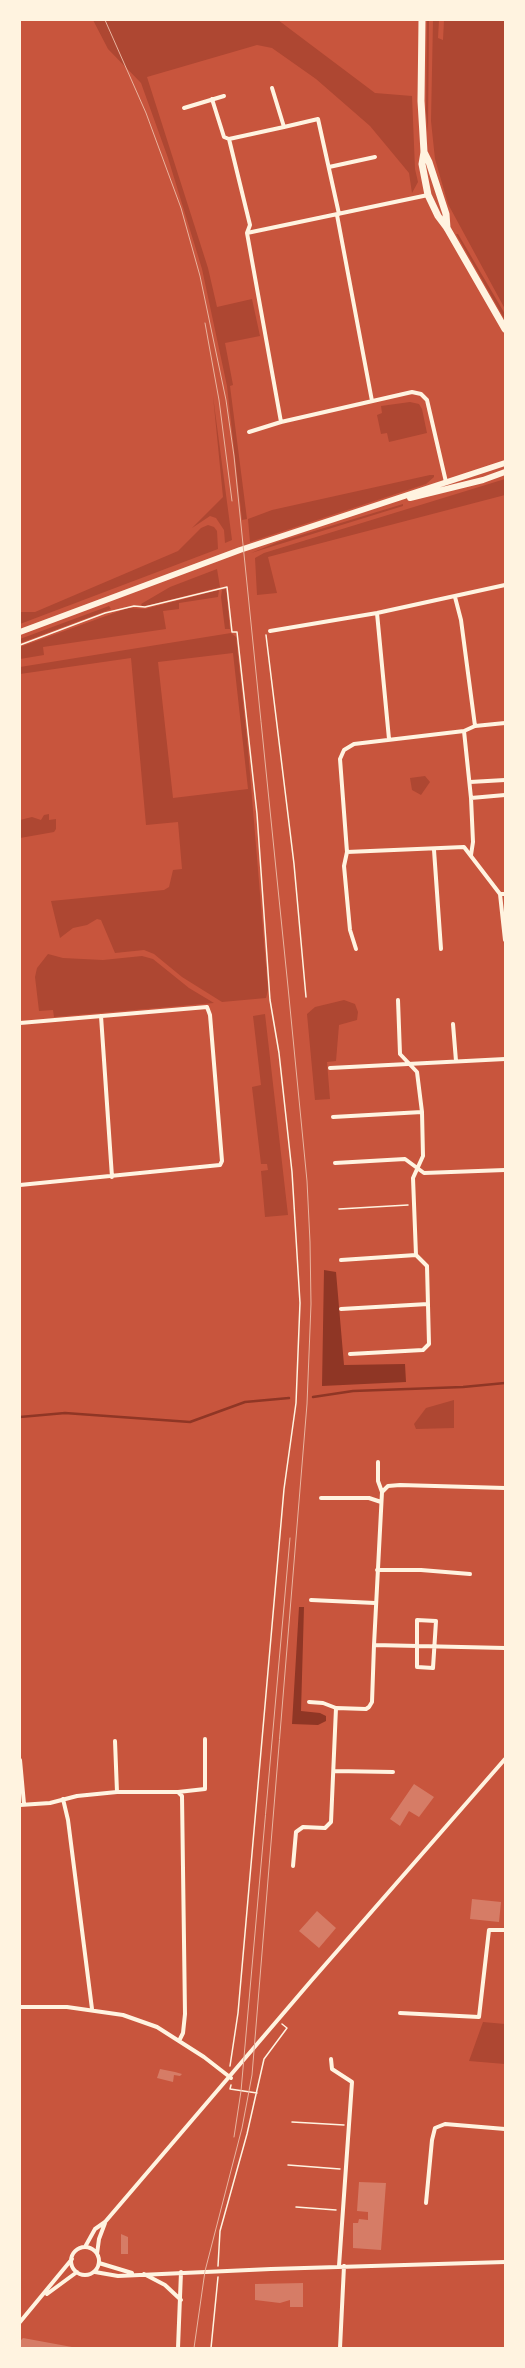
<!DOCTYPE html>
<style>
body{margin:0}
#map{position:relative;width:525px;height:2368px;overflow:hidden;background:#c8553d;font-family:"Noto Sans",sans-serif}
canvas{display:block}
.frame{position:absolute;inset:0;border:21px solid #fff3e0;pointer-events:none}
</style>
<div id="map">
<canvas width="525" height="2368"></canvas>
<div class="frame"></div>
</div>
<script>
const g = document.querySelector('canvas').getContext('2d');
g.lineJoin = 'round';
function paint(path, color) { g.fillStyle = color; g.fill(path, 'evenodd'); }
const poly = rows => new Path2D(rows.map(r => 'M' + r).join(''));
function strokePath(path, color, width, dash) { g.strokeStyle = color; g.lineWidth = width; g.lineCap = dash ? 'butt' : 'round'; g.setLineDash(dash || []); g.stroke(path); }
const green = poly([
 [93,20,278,20,375,93,412,96,415,169,418,182,412,193,409,173,370,126,316,79,272,48,257,45,147,77,208,268,217,307,252,299,260,336,225,343,233,385,230,386,247,519,242,520,227,386,202,269,168,158,141,83,108,49],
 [427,20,429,20,428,132,426,112],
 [433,20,439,20,438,38,443,40,444,20,505,20,505,309,448,204,435,159,431,121],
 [456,234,458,234,505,314,505,320],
 [213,396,232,540,225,543,224,530,216,518,210,516,192,528,223,497],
 [410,402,419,404,422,409,427,433,389,442,387,433,381,434,377,415,382,413,381,406],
 [430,475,434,475,434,477,426,484,250,542,248,519,272,510],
 [505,479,505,495,268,557,277,593,257,595,255,558,264,553],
 [403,504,403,506,251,553,278,542],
 [208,525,214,527,217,531,218,549,20,624,20,612,35,612,178,551,201,528],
 [217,569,220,587,150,605,142,606,141,604,170,587],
 [226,589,230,629,225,629,221,597,222,590],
 [219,590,218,597,179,603,179,609,163,611,166,629,43,647,44,655,20,659,20,647,128,608,145,609],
 [109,606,111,609,20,643,20,639],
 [231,633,236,637,248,750,268,990,266,998,222,1002,182,977,154,954,144,950,115,953,101,920,97,919,87,925,73,928,60,938,51,901,164,890,169,887,173,870,182,869,178,822,146,825,131,658,20,674,20,667],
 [233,653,248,789,173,798,158,662],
 [425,776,430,782,421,795,412,790,410,778],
 [49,814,49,820,56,819,56,829,54,832,20,838,20,820,32,817,41,820,44,815],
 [48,954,63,958,103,960,142,956,153,959,189,988,214,1003,54,1017,53,1010,39,1011,35,977,37,968],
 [344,1000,355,1004,358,1012,357,1020,339,1025,336,1061,327,1062,330,1099,315,1100,307,1014,315,1007],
 [265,1014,288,1215,265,1217,261,1171,268,1170,267,1164,261,1164,252,1087,261,1085,253,1016],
 [454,1400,454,1428,416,1429,414,1424,426,1408],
 [483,2022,505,2024,505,2064,469,2061]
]);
const water = poly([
 [324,1270,336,1272,344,1365,405,1364,406,1382,322,1386],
 [299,1607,304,1607,301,1711,320,1713,326,1716,326,1721,318,1725,292,1724]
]);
const stream = poly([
 [313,1397,353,1391,463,1387,505,1383],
 [20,1417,65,1413,190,1422,245,1402,289,1398]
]);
const building = poly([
 [414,1784,434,1797,419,1817,409,1811,400,1826,390,1819],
 [472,1899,501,1902,499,1922,470,1919],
 [317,1911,336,1928,319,1948,299,1931],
 [160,2069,175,2072,182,2074,180,2076,174,2075,173,2082,157,2078],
 [359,2182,386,2183,381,2250,353,2248,353,2223,358,2223,359,2219,368,2220,368,2212,357,2211],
 [121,2234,128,2237,128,2254,121,2254],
 [303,2283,303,2307,290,2307,290,2300,280,2303,255,2300,255,2284],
 [23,2338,72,2347,72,2348,20,2348,20,2341]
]);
const path = poly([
 [266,635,294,864,306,997],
 [20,645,105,613,134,606,145,607,227,587,232,632,237,632,257,814,270,1000,279,1053,292,1172,300,1303,296,1403,284,1489,238,2013,230,2066],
 [339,1209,408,1205],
 [231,2085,230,2089,257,2093],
 [292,2122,344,2125],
 [288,2165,340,2169],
 [296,2207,336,2210],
 [218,2266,220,2231,247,2134,264,2059,287,2028,282,2024],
 [211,2348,218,2277]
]);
const minor = poly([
 [272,88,284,127,318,119,339,214],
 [212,99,224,137,229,139,250,225,247,233,281,422],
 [184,108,224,96],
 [229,139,284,127],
 [329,167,375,157],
 [337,215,372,401],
 [247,233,428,195],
 [249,432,281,422,412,392,421,394,427,400,446,482],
 [455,597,461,620,475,726],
 [377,613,389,739],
 [270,631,377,613,505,585],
 [505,723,475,726,464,731,354,744,344,750,340,759,347,852,464,847,500,894,505,894],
 [464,731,471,798,473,842,471,855],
 [470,782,505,780],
 [471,798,505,795],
 [434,850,441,949],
 [347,852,344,866,350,930,356,949],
 [500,894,505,940],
 [101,1016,112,1177],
 [20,1023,207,1007,210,1015,222,1161,220,1165,20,1185],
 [453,1024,456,1061],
 [330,1068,505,1059],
 [333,1117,422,1112],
 [335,1163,405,1159,424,1173,505,1170],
 [341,1260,416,1255],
 [341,1309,428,1304],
 [350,1354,423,1350,429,1344,427,1266,416,1255,413,1178,423,1156,422,1112,417,1072,400,1054,398,1000],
 [378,1462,378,1481,382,1492],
 [321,1498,369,1498,381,1502],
 [377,1570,421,1570,470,1574],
 [311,1600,375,1603],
 [417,1620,436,1621,433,1668,417,1667,417,1620],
 [374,1645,382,1492,388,1486,400,1485,505,1488],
 [309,1702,323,1703,336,1708],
 [115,1741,117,1792],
 [20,1760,24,1804],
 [334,1771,393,1772],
 [178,1792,182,1796,185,2014,183,2033,179,2041],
 [63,1799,68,1820,92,2009],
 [20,1805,50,1803,77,1796,117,1792,178,1792,205,1789,205,1739],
 [293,1866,296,1832,303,1827,325,1828,331,1822,336,1708,366,1709,369,1707,372,1702,374,1645,505,1648],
 [20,2007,67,2007,123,2015,157,2027,204,2057,231,2078],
 [400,2013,479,2017,489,1930,505,1930],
 [331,2059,332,2069,352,2082,339,2266],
 [426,2203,432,2140,435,2128,445,2124,505,2129],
 [85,2247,95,2229,105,2222,311,1981,505,1759],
 '71 2261a14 14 0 1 1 28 0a14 14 0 1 1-28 0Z',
 [97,2254,99,2239,105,2223],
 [99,2263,132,2273],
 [95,2272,118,2276,271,2269,505,2262],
 [144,2274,165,2285,181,2300],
 [47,2294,77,2272],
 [20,2322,72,2259],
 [178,2348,181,2272],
 [340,2348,344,2266]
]);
const tertiary = poly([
 [410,498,483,480,505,472],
 [20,632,240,550,505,463]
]);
const secondary = poly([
 [422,20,421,101,424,152,422,164,428,195,438,216,447,228,505,329],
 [424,152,429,162,446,214,447,228]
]);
const tram = poly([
 [105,20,146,113,181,208,200,276,226,400,234,456,288,987,307,1181,310,1242,311,1304,307,1404,252,2075,242,2128,205,2271,194,2348],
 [205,323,219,400,232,501],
 [234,2137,241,2091,290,1538]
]);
paint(green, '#ae4732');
paint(water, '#8f3625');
strokePath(stream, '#8f3625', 2.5);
paint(building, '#d67c66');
strokePath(path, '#fff3e0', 1.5);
strokePath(minor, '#fff3e0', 4);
strokePath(tertiary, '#fff3e0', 6);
strokePath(secondary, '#fff3e0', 7);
strokePath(tram, '#e9b49f', 1);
</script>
